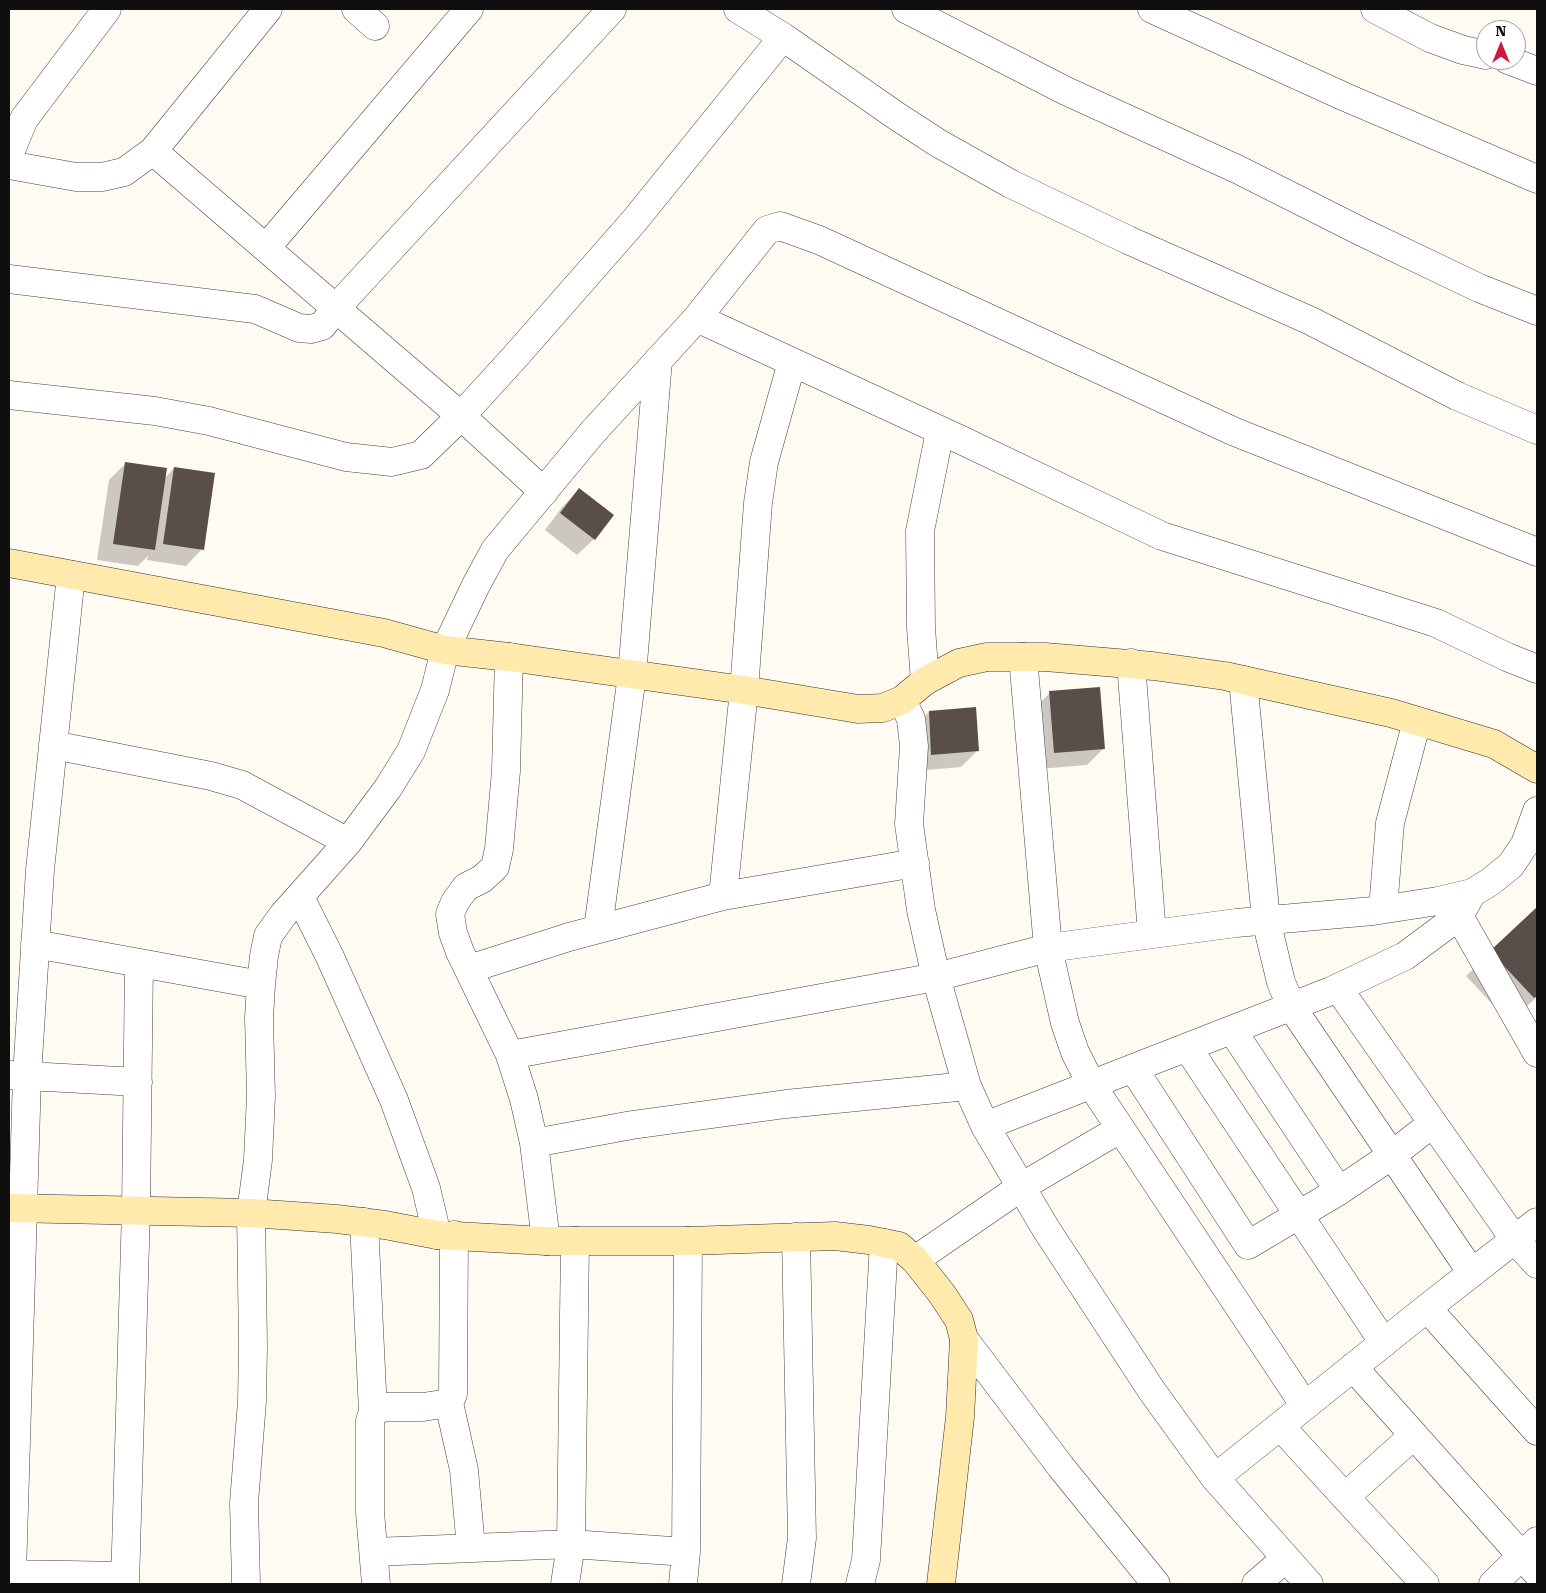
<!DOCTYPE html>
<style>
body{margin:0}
#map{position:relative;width:1546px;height:1593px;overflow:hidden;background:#fffaf2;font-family:"Roboto Serif",serif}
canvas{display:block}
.frame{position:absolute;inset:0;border:10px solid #0f0f0f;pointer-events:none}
.north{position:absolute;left:1476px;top:20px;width:50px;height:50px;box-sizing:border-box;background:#fff;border:1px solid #9f9f9f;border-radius:50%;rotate:0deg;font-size:14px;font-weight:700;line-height:20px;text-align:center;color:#0f0f0f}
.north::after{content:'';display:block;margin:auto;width:18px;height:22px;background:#ce183c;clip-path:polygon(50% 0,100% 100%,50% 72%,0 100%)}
</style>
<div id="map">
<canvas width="1546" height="1593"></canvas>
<div class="frame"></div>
<div class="north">N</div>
</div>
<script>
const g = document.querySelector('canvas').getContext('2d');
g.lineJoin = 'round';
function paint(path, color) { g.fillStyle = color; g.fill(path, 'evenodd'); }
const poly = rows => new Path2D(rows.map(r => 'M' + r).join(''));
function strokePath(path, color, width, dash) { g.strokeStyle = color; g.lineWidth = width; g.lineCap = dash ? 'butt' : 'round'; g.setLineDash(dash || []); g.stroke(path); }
const shadow = poly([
 [126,463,165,478,174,468,202,549,186,566,147,560,148,556,138,566,97,560,109,480],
 [579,490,594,539,577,555,545,530,563,506],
 [1050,693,1104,748,1087,765,1038,769,1033,709],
 [929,712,978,750,961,767,915,771,913,728],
 [1537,909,1537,997,1509,1022,1466,976]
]);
const building = poly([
 [125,462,167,468,155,550,113,544],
 [174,467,215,473,204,550,163,544],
 [579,488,614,515,595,540,560,513],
 [1100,687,1105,749,1054,753,1049,691],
 [976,707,979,751,931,755,929,711],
 [1537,907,1537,996,1534,998,1490,951]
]);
const street = poly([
 [356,9,375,26],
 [738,9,783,37,895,115,938,143,1011,184,1128,240,1311,321,1457,396,1537,430],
 [906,9,1066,91,1239,170,1362,232,1479,288,1537,311],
 [1152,9,1345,97,1537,179],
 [1375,9,1430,38,1463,50,1486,55],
 [1508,60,1537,71],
 [153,151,461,416,544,492],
 [9,155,24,119,107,9],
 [9,165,76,177,102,177,124,172,153,151,268,9],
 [266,248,469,9],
 [9,279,255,309,299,328,311,329,322,326,336,308,612,9],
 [697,318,959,439,1162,536,1436,623,1507,657,1537,669],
 [9,395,155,411,209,421,346,457,392,462,421,455,461,416,514,358,635,220,783,37],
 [509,657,506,771,499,849,495,867,482,879,466,887,455,902,450,914,453,933,460,952,510,1055,524,1099,534,1143,546,1241],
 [1023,657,1048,948,1065,1023,1075,1052,1091,1084,1305,1406],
 [1131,663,1152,934],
 [1243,680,1266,920,1281,982,1291,1006,1472,1273],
 [925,681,921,628,920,531,940,431],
 [902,700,911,719,914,746,909,824,921,910,936,977,967,1086,985,1126,1046,1229,1152,1391,1215,1478,1309,1584],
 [53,745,211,776,242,785,348,842],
 [723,896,744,690,758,503,764,462,792,362],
 [300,897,330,957,394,1100,426,1188,437,1235],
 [1383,909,1390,823,1417,721],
 [1459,916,1537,1053],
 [598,929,632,675,658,360],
 [35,944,261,985],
 [469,969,569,937,723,896,915,863],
 [1338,988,1515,1240,1537,1264],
 [1232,1030,1339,1191,1392,1155,1433,1123],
 [1187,1047,1384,1343],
 [510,1055,936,977,1048,948,1236,923,1373,911,1438,901,1472,893,1490,882,1511,865,1525,844,1537,811],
 [1133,1068,1248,1245,1339,1191],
 [9,1075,138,1082],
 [985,1126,1331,991,1405,956,1459,916,1472,893],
 [534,1143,632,1125,786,1104,967,1086],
 [364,1222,373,1412],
 [796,1237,802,1538,796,1584],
 [915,1260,1021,1187,1120,1129],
 [1427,1308,1537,1431],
 [964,1339,1061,1467,1156,1584],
 [1353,1367,1537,1573],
 [449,1403,464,1470,471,1548],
 [1280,1426,1425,1584],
 [1215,1478,1427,1308,1537,1222],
 [1345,1497,1414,1435],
 [374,1552,571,1544,686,1552],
 [9,1574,125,1576],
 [12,1574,27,1076,40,870,71,575],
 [125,1584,136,1210,139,963],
 [246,1584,244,1503,252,1401,253,1346,251,1213,258,1160,261,1096,259,1018,261,985,264,956,268,936,283,915,348,842,388,788,411,751,435,690,445,650,476,585,495,550,592,433,697,318,767,230,780,226,819,240,1235,432,1537,552],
 [376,1584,370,1512,370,1421,373,1412,384,1407,423,1407,449,1403,453,1394,454,1235],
 [565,1584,571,1544,575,1241],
 [683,1584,686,1552,688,1241],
 [860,1584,866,1560,884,1243],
 [1256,1584,1286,1558],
 [1493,1584,1537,1541]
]);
const secondary = poly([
 [9,563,384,633,445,650,509,657,744,690,858,709,883,708,902,700,925,681,959,663,987,657,1045,657,1153,666,1225,676,1391,713,1494,744,1537,769],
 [9,1208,251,1213,337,1219,385,1225,437,1235,546,1241,688,1241,835,1236,869,1240,899,1246,915,1260,942,1294,959,1320,964,1339,960,1417,941,1584]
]);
paint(shadow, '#0003');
paint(building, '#594e4a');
strokePath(street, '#424242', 29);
strokePath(secondary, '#313131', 29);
strokePath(street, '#fff', 28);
strokePath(secondary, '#ffeaad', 28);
</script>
